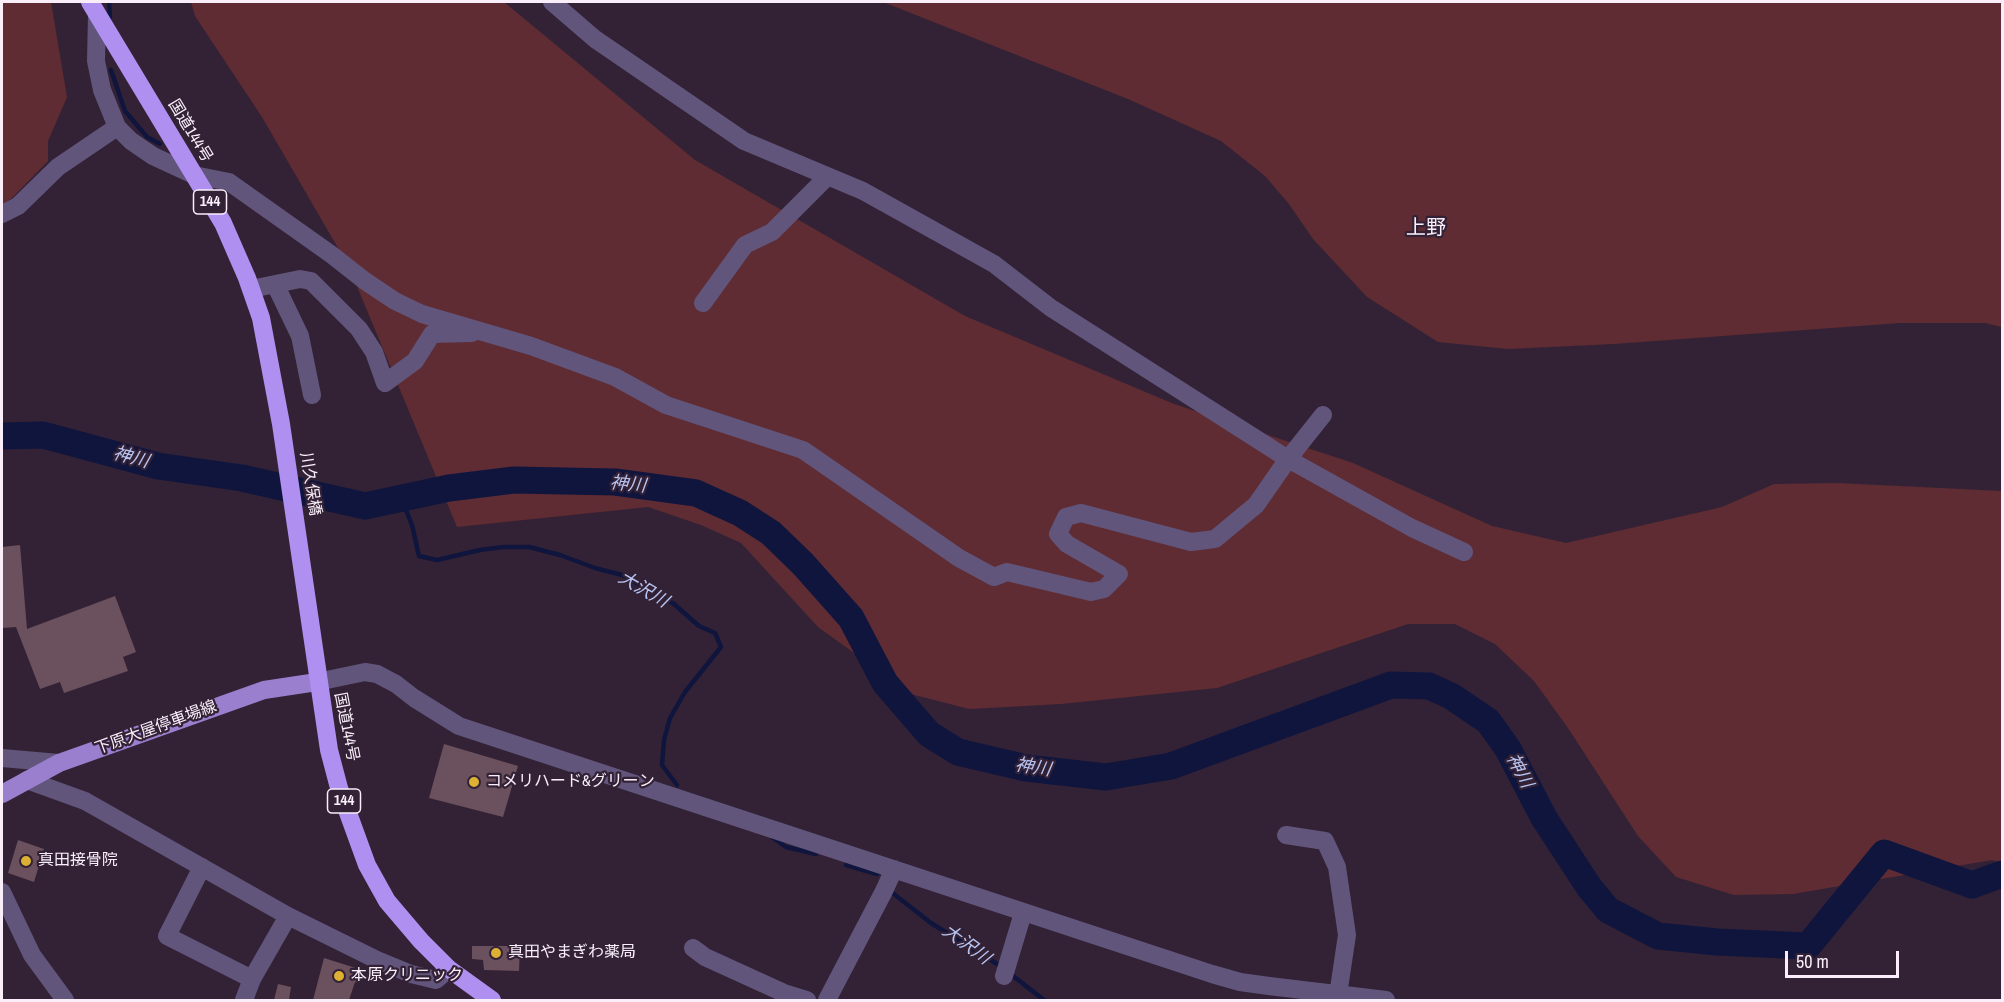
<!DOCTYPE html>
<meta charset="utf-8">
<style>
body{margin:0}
#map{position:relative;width:2004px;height:1002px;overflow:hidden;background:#332235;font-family:"Archivo Narrow",sans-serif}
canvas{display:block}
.frame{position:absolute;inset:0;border:3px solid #f9eefa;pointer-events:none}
.scale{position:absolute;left:1785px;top:951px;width:114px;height:27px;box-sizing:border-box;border:3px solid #f9eefa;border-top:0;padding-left:8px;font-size:18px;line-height:21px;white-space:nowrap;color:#f9eefa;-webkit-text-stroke:4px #332235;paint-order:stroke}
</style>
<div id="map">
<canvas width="2004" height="1002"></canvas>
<div class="frame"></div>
<div class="scale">50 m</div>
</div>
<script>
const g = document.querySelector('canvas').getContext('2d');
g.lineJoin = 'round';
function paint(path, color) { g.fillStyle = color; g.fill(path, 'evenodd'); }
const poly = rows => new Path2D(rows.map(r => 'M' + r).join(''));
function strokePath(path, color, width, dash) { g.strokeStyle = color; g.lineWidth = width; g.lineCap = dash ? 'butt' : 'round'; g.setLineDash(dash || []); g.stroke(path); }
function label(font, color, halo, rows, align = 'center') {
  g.font = font + ' "Archivo Narrow","Noto Sans JP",sans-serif'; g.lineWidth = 4.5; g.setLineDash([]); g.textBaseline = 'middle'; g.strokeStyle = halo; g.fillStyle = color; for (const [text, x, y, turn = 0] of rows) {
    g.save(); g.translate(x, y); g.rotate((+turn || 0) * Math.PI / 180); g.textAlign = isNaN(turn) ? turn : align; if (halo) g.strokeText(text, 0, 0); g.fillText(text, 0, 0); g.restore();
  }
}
const green = poly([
 [2,2,51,2,67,97,48,141,48,161,11,199,2,205],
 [191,2,504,2,695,160,965,316,1174,404,1353,463,1492,526,1566,543,1722,507,1774,484,1837,483,2002,491,2002,863,1992,860,1793,894,1734,895,1676,877,1638,836,1568,728,1534,681,1495,644,1455,624,1408,624,1217,688,1061,704,969,709,911,694,818,627,741,543,701,525,648,507,457,527,349,267,262,117,195,16],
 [883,2,2002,2,2002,327,1985,323,1900,323,1614,344,1508,349,1438,342,1367,297,1313,239,1289,204,1265,176,1221,141,1128,99]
]);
const stream = poly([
 [109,2,110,17],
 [111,70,125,111,147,137,160,144],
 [401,498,412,525,419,556,437,560,480,550,503,547,529,547,560,555,595,568,622,575,674,604,699,626,715,633,721,647,685,692,670,718,664,740,662,765,677,785],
 [773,838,786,847,816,854],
 [846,865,877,874],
 [890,891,931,923,1002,967],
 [1008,972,1044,1000]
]);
const river = poly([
 [2,436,43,435,158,466,242,478,365,506,449,488,514,480,615,482,696,493,740,513,771,533,803,564,851,618,885,683,929,734,958,752,1026,768,1106,777,1171,766,1391,685,1429,686,1451,696,1488,721,1508,749,1544,818,1589,887,1608,910,1658,936,1717,942,1808,946,1884,853,1972,885,2002,874]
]);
const building = poly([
 [20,545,27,629,115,596,136,652,123,657,128,671,64,693,60,682,40,689,16,627,2,628,2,547],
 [444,744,518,766,503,817,429,798],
 [18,840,44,849,34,882,8,873],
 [472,946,520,946,519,971,484,970,483,960,472,959],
 [324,958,362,970,358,983,355,982,349,1000,313,1000],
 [278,984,291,987,289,1000,274,1000]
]);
const minor = poly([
 [552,2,595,39,744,141,863,191,994,264,1051,308,1288,459,1412,528,1464,552],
 [97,15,96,61,102,90,117,127,131,141,153,156,194,175,229,182,332,255,365,281,395,301,422,314,531,346,615,377,666,405,803,450,959,558,994,577,1007,572,1091,592,1104,589,1119,574,1067,544,1058,534,1066,517,1081,513,1191,542,1215,539,1256,505,1288,459,1323,415],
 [2,214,18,206,58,167,117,127],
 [275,284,300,336,312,395],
 [251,289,300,279,311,281,359,329,374,352,385,383,415,361,432,334,472,333],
 [703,303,745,245,772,232,827,177],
 [317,682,365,672,377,674,396,684,414,698,459,726,1212,974,1240,982,1269,986,1386,1000],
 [2,758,59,763],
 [27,780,85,801,288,916,377,960,411,974,436,980,449,969],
 [1286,835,1325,841,1337,867,1347,935,1338,995],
 [202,867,167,936,252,979],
 [2,892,32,955,65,1000],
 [693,948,705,957,784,993,807,1000],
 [1004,976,1023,913],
 [244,1000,252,979,288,916],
 [827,1000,884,891,894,869]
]);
const major = poly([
 [2,794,59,763,264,690,317,682]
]);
const highway = poly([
 [90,2,223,223,247,278,261,318,281,424,329,750,339,788,367,865,387,901,421,941,449,969,492,1000]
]);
const markers = [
 [474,782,6,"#ddb133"],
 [26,861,6,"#ddb133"],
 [496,953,6,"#ddb133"],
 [339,976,6,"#ddb133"]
];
const shields = [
 [210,202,33],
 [344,801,33]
];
const shieldNames = [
 ["144",210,202],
 ["144",344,801]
];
const streetNames = [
 ["国道144号",190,131,59],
 ["川久保橋",310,484,81],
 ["国道144号",346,727,79],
 ["下原大屋停車場線",156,728,-20]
];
const poiNames = [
 ["コメリハード&グリーン",486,782],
 ["真田接骨院",38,861],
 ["真田やまぎわ薬局",508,953],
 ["本原クリニック",351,976]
];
const waterNames = [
 ["神川",131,458,15],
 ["神川",628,485,6],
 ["大沢川",643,590,30],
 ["神川",1033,768,9],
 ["神川",1519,771,62],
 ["大沢川",966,945,36]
];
const quarterNames = [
 ["上野",1426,229]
];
paint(green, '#5f2c33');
strokePath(stream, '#10153e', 4.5);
strokePath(river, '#10153e', 27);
paint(building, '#6b505d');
strokePath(minor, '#61557c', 18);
strokePath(major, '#997fce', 18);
strokePath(highway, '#af8fef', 18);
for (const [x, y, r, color] of markers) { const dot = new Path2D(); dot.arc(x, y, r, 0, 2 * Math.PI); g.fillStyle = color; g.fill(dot); strokePath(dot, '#332235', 2); }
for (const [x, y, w] of shields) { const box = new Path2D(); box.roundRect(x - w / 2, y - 12, w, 24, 4.5); g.fillStyle = '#332235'; g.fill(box); strokePath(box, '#f9eefa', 1.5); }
label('bold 15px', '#f9eefa', null, shieldNames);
label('16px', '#f9eefa', '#332235', streetNames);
label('16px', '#f9eefa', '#332235', poiNames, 'left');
label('italic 18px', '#b8c4f2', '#332235', waterNames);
label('20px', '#f9eefa', '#332235', quarterNames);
</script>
